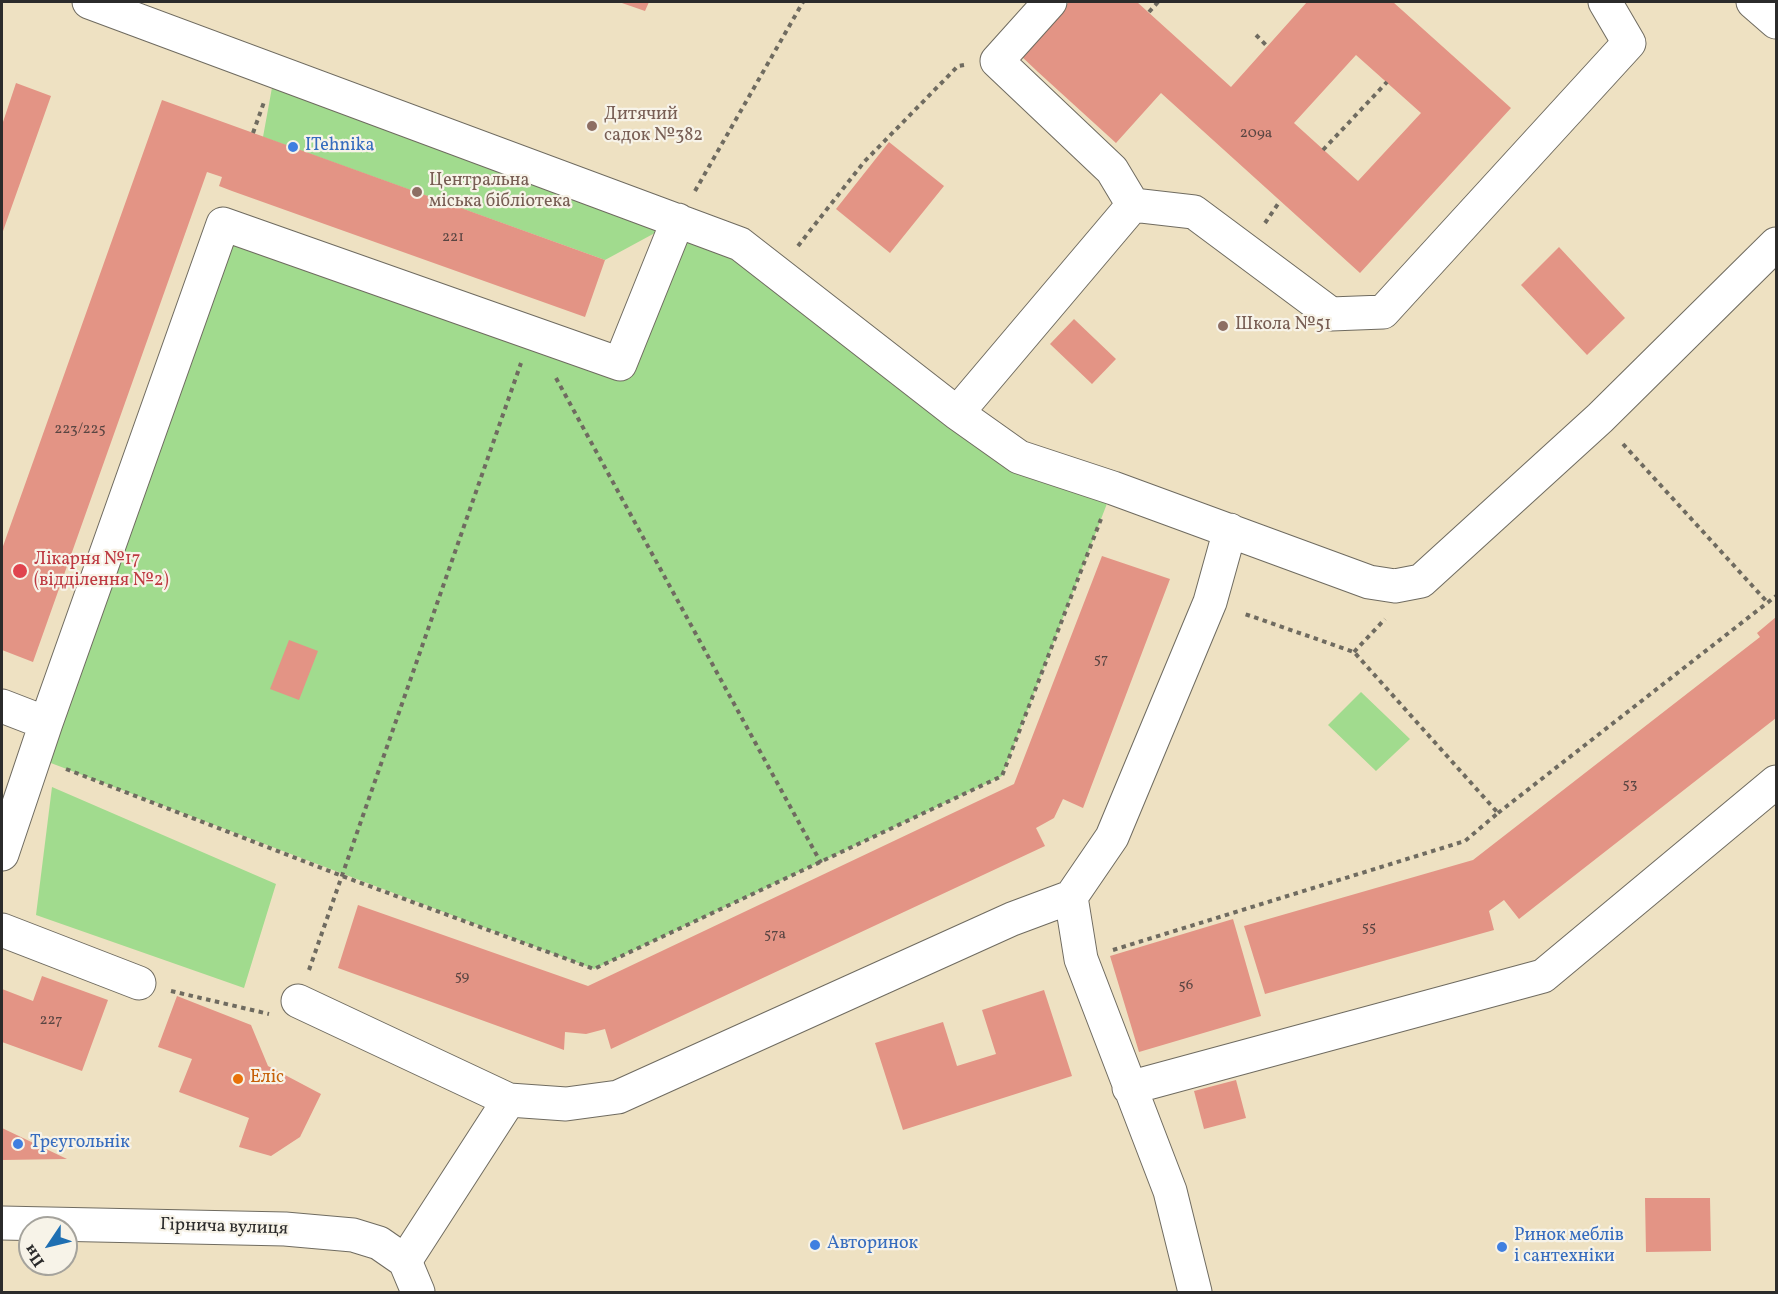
<!DOCTYPE html>
<meta charset="utf-8">
<style>
body{margin:0}
#map{position:relative;width:1778px;height:1294px;overflow:hidden;background:#eee1c2;font-family:Vollkorn,serif}
canvas{display:block}
.frame{position:absolute;inset:0;border:3px solid #2b2b2b;pointer-events:none}
.north{position:absolute;left:18px;top:1216px;width:60px;height:60px;box-sizing:border-box;background:#f7f3e8;border:2px solid #a5a39c;border-radius:50%;rotate:235deg;font-size:16px;font-weight:700;line-height:24px;text-align:center;color:#2b2b2b}
.north::after{content:'';display:block;margin:auto;width:21px;height:27px;background:#1f6fb2;clip-path:polygon(50% 0,100% 100%,50% 72%,0 100%)}
</style>
<div id="map">
<canvas width="1778" height="1294"></canvas>
<div class="frame"></div>
<div class="north">Пн</div>
</div>
<script>
const g = document.querySelector('canvas').getContext('2d');
g.lineJoin = 'round';
function paint(path, color) { g.fillStyle = color; g.fill(path, 'evenodd'); }
const poly = rows => new Path2D(rows.map(r => 'M' + r).join(''));
function strokePath(path, color, width, dash) { g.strokeStyle = color; g.lineWidth = width; g.lineCap = dash ? 'butt' : 'round'; g.setLineDash(dash || []); g.stroke(path); }
function label(font, color, halo, rows, align = 'center') {
  g.font = font + ' Vollkorn,serif'; g.lineWidth = 4.5; g.setLineDash([]); g.textBaseline = 'middle'; g.strokeStyle = halo; g.fillStyle = color; for (const [text, x, y, turn = 0] of rows) {
    g.save(); g.translate(x, y); g.rotate((+turn || 0) * Math.PI / 180); g.textAlign = isNaN(turn) ? turn : align; if (halo) g.strokeText(text, 0, 0); g.fillText(text, 0, 0); g.restore();
  }
}
const green = poly([
 [275,71,740,244,957,413,1113,488,1002,776,594,969,35,757,223,224,620,364,677,221,605,260,263,137],
 [1361,692,1410,739,1376,771,1328,725],
 [52,787,276,884,244,988,36,915]
]);
const building = poly([
 [619,2,649,2,645,11],
 [1069,2,1137,2,1231,87,1307,2,1393,2,1511,108,1360,273,1161,93,1116,143,1038,72,1020,55],
 [1356,55,1421,113,1358,181,1294,123],
 [16,83,51,96,2,234,2,125],
 [162,100,605,260,585,317,232,191,219,186,222,177,207,172,33,662,2,650,2,549],
 [889,142,944,186,890,253,836,209],
 [1559,247,1625,318,1587,355,1521,285],
 [1074,319,1116,359,1092,384,1050,344],
 [1102,556,1170,579,1083,808,1063,799,1054,818,1036,828,1045,846,611,1049,605,1029,586,1034,565,1032,564,1050,338,968,358,905,588,986,1014,784],
 [1776,617,1776,718,1519,919,1504,900,1489,911,1494,930,1265,994,1244,926,1473,860,1760,637,1757,633],
 [289,640,318,651,299,700,270,689],
 [1233,919,1261,1016,1139,1052,1110,956],
 [42,976,108,1000,82,1071,2,1042,2,989,33,1001],
 [1044,990,1072,1076,903,1130,875,1043,943,1022,957,1066,996,1054,982,1010],
 [177,996,251,1025,268,1066,321,1094,300,1137,271,1156,239,1147,249,1118,179,1092,192,1059,158,1047],
 [1236,1080,1246,1118,1204,1129,1194,1091],
 [2,1128,67,1159,2,1160],
 [1645,1198,1710,1198,1711,1251,1646,1252]
]);
const path = poly([
 [1149,12,1158,2],
 [1256,35,1267,46],
 [253,133,264,102],
 [1323,150,1387,82],
 [695,191,803,2],
 [1265,223,1280,201],
 [798,246,864,162,958,66,964,65],
 [556,378,821,863],
 [1623,444,1768,603],
 [1354,652,1385,619],
 [66,769,342,876,594,969,1002,776,1101,519],
 [1498,813,1776,596],
 [1113,950,1465,841,1498,813,1354,652,1242,613],
 [309,970,521,363],
 [171,991,269,1014]
]);
const minor = poly([
 [89,2,740,244,957,413,1019,457,1113,488,1369,582,1395,586,1421,581,1600,418,1776,244],
 [1050,2,997,61,1112,170,1133,205],
 [1753,2,1776,22],
 [957,413,1133,205,1194,212,1331,314,1383,312,1629,43,1605,2],
 [2,706,46,723,223,224,620,364,678,220],
 [2,854,46,723],
 [1071,897,1081,959,1170,1191,1195,1292],
 [2,930,139,983],
 [298,1001,509,1100],
 [1129,1088,1543,976,1776,782],
 [405,1261,509,1100,566,1104,618,1097,1012,919,1071,897,1112,837,1210,602,1230,530]
]);
const major = poly([
 [2,1223,285,1229,353,1235,379,1243,405,1261,418,1292]
]);
const markers = [
 [592,126,6,"#8d6e63"],
 [293,147,6,"#3f7fe0"],
 [417,192,6,"#8d6e63"],
 [1223,326,6,"#8d6e63"],
 [20,571,8,"#e0444e"],
 [238,1079,6,"#e8710a"],
 [18,1144,6,"#3f7fe0"],
 [815,1245,6,"#3f7fe0"],
 [1502,1247,6,"#3f7fe0"]
];
const numberNames = [
 ["209а",1256,134],
 ["221",453,238],
 ["223/225",80,430],
 ["57",1101,660],
 ["53",1630,785],
 ["55",1369,928],
 ["57а",775,935],
 ["59",462,977],
 ["56",1186,986],
 ["227",51,1021]
];
const educationNames = [
 ["Дитячий",604,116],
 ["садок №382",604,137],
 ["Центральна",429,182],
 ["міська бібліотека",429,203],
 ["Школа №51",1235,326]
];
const shopNames = [
 ["ITehnika",305,147],
 ["Трєугольнік",30,1144],
 ["Ринок меблів",1514,1237],
 ["і сантехніки",1514,1258],
 ["Авторинок",827,1245]
];
const healthNames = [
 ["Лікарня №17",34,561],
 ["(відділення №2)",34,582]
];
const foodNames = [
 ["Еліс",250,1079]
];
const streetNames = [
 ["Гірнича вулиця",224,1228,2]
];
paint(green, '#a1db8e');
paint(building, '#e39485');
strokePath(minor, '#6f6b60', 35);
strokePath(major, '#6f6b60', 35);
strokePath(path, '#6f6b60', 4, [4.5, 4.5]);
strokePath(minor, '#fff', 33);
strokePath(major, '#fff', 33);
for (const [x, y, r, color] of markers) { const dot = new Path2D(); dot.arc(x, y, r, 0, 2 * Math.PI); g.fillStyle = color; g.fill(dot); strokePath(dot, '#f7f3e8', 2); }
label('15px', '#594542', null, numberNames);
label('18px', '#785e54', '#f7f3e8', educationNames, 'left');
label('18px', '#366cbe', '#f7f3e8', shopNames, 'left');
label('18px', '#be3a42', '#f7f3e8', healthNames, 'left');
label('18px', '#c56008', '#f7f3e8', foodNames, 'left');
label('18px', '#2b2b2b', '#f7f3e8', streetNames);
</script>
